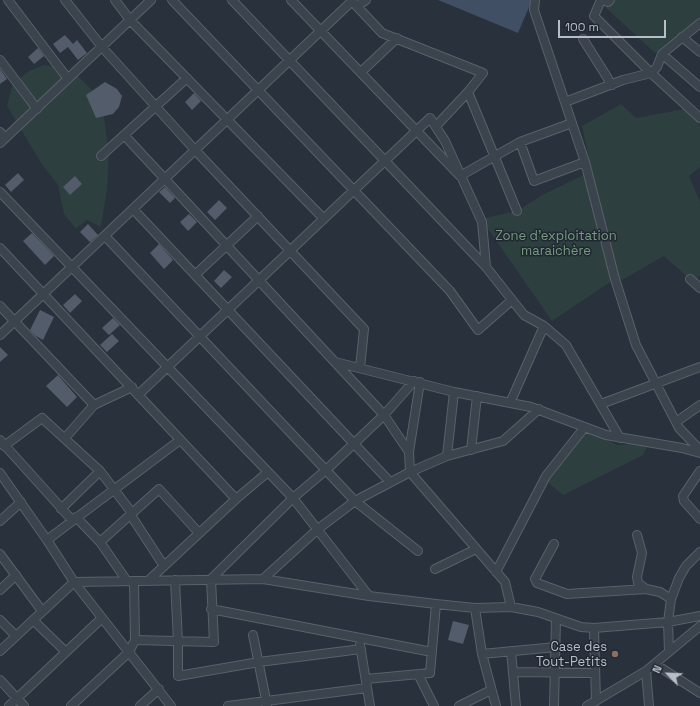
<!DOCTYPE html>
<meta charset="utf-8">
<style>
body{margin:0}
#map{position:relative;width:700px;height:706px;overflow:hidden;background:#28313c;font-family:"Space Grotesk",sans-serif}
canvas{display:block}
.north{position:absolute;left:648px;top:654px;width:40px;height:40px;-webkit-text-stroke:3px #202832;paint-order:stroke;rotate:294deg;font-size:11px;font-weight:700;line-height:16px;text-align:center;color:#b8bec7}
.north::after{content:'';display:block;margin:auto;width:14px;height:18px;background:#b8bec7;clip-path:polygon(50% 0,100% 100%,50% 72%,0 100%)}
.scale{position:absolute;left:558px;top:20px;width:108px;height:18px;box-sizing:border-box;border:2px solid #b8bec7;border-top:0;padding-left:5px;font-size:12px;line-height:14px;white-space:nowrap;color:#b8bec7;-webkit-text-stroke:3px #202832;paint-order:stroke}
</style>
<div id="map">
<canvas width="700" height="706"></canvas>
<div class="north">N</div>
<div class="scale">100 m</div>
</div>
<script>
const g = document.querySelector('canvas').getContext('2d');
g.lineJoin = 'round';
function paint(path, color) { g.fillStyle = color; g.fill(path, 'evenodd'); }
const poly = rows => new Path2D(rows.map(r => 'M' + r).join(''));
function strokePath(path, color, width, dash) { g.strokeStyle = color; g.lineWidth = width; g.lineCap = dash ? 'butt' : 'round'; g.setLineDash(dash || []); g.stroke(path); }
function label(font, color, halo, rows, align = 'center') {
  g.font = font + ' "Space Grotesk",sans-serif'; g.lineWidth = 3; g.setLineDash([]); g.textBaseline = 'middle'; g.strokeStyle = halo; g.fillStyle = color; for (const [text, x, y, turn = 0] of rows) {
    g.save(); g.translate(x, y); g.rotate((+turn || 0) * Math.PI / 180); g.textAlign = isNaN(turn) ? turn : align; if (halo) g.strokeText(text, 0, 0); g.fillText(text, 0, 0); g.restore();
  }
}
const green = poly([
 [612,0,700,0,700,21,655,53,606,8],
 [44,65,60,67,77,75,91,89,103,111,109,152,107,189,101,227,87,220,76,229,64,214,58,185,41,163,7,106,13,83,29,71],
 [621,104,636,118,690,108,700,127,700,167,689,176,700,202,700,275,695,284,664,256,622,280,614,276,615,279,552,321,481,219,517,211,542,195,588,173,611,261,582,126],
 [589,430,617,445,650,442,643,455,563,495,544,479]
]);
const water = poly([
 [438,0,532,0,518,33]
]);
const building = poly([
 [65,35,73,44,77,40,87,53,78,60,68,47,60,53,53,44],
 [38,48,44,56,34,64,28,57],
 [0,69,7,79,0,84],
 [105,82,117,89,122,96,119,107,113,114,96,118,86,95],
 [194,93,201,101,192,110,185,102],
 [18,173,24,180,11,192,5,185],
 [75,176,82,184,70,195,63,187],
 [165,187,175,198,170,203,159,192],
 [219,200,227,208,215,220,207,212],
 [189,214,197,222,188,231,180,222],
 [88,224,98,235,90,242,80,232],
 [32,233,54,256,45,265,23,241],
 [159,244,173,260,164,269,150,253],
 [224,270,232,277,221,288,214,281],
 [75,294,82,301,70,313,63,305],
 [40,310,54,317,43,340,36,336,30,330],
 [113,318,120,325,109,335,102,328],
 [112,334,119,341,107,352,100,345],
 [0,347,8,355,0,362],
 [58,375,77,397,67,407,46,386],
 [453,621,469,625,463,644,448,640]
]);
const street = poly([
 [8,0,68,79],
 [65,0,102,47,195,150,364,329,360,368],
 [115,0,130,20,324,219],
 [172,0,450,291,478,330,512,300],
 [232,0,486,267,524,315,544,326,566,345,620,438],
 [291,0,460,176,520,142,572,123],
 [351,0,382,33,483,73,468,92,436,126],
 [535,0,534,10,585,162,615,279,636,345,679,428,700,450],
 [601,0,594,16,651,73,700,118],
 [603,0,608,2,610,0],
 [357,6,366,0],
 [682,37,700,52],
 [583,39,612,85],
 [662,54,700,87],
 [0,60,37,109],
 [361,72,397,38],
 [468,92,517,211],
 [565,102,623,80,651,73,657,67,662,54,700,23],
 [0,132,5,138],
 [124,135,384,415,409,452,410,472,505,582,511,607],
 [520,142,534,181,585,162],
 [0,143,151,0],
 [101,156,187,78],
 [0,192,293,498,369,596],
 [133,209,390,482],
 [105,236,355,501,418,551],
 [0,248,236,499],
 [195,275,258,216],
 [690,279,700,288],
 [0,306,94,405],
 [0,335,352,1],
 [335,362,454,392,531,407,606,435,682,448,700,453],
 [139,394,430,118,445,141,482,222,486,267],
 [510,403,544,326],
 [601,404,700,367],
 [676,422,700,405],
 [65,438,94,405,132,387],
 [0,440,72,520],
 [4,446,42,418,100,471,132,513],
 [471,450,477,396],
 [409,452,420,382],
 [447,456,454,392],
 [700,471,683,496,684,501,700,519],
 [0,473,47,540,74,582,171,706],
 [61,509,100,471],
 [130,514,164,566],
 [76,517,100,542,127,581],
 [0,521,21,502],
 [637,535,642,553,637,577,638,583,646,589],
 [47,540,180,440],
 [100,542,159,489,199,533],
 [554,544,535,579,537,583,567,594,646,589,660,592,671,599],
 [0,554,42,611],
 [435,569,476,549],
 [496,572,546,476,584,428],
 [263,579,318,529,355,501,410,472,447,456,503,441,539,409],
 [149,580,236,499,268,472],
 [175,580,178,642,178,676,259,662,361,649],
 [0,590,16,575],
 [475,608,482,654,496,706],
 [211,609,432,652],
 [0,620,16,636],
 [33,620,66,652],
 [594,628,596,701],
 [253,635,267,705],
 [135,640,214,642,211,579,293,498,326,470,384,415,414,381],
 [360,645,370,706],
 [0,651,74,582,263,579,369,596,436,604,475,608,511,607,538,612,581,627,594,628,668,622,700,616],
 [511,651,516,706],
 [669,651,668,622,671,599,679,578,686,566,700,552],
 [482,654,556,647],
 [655,664,700,693],
 [646,671,649,706],
 [513,672,595,673],
 [418,674,434,706],
 [366,679,430,673,436,604],
 [0,680,24,706],
 [9,706,102,618],
 [71,706,129,652,135,640,134,581],
 [140,706,159,689],
 [228,706,367,688],
 [459,706,491,690],
 [554,706,556,619],
 [587,706,646,671,700,626]
]);
const markers = [
 [615,654,4,"#8d6e63"]
];
const parkNames = [
 ["Zone d'exploitation",556,236],
 ["maraichère",556,251]
];
const poiNames = [
 ["Case des",607,647],
 ["Tout-Petits",607,662]
];
paint(green, '#2d3f3f');
paint(water, '#404f63');
paint(building, '#535c6a');
strokePath(street, '#59616a', 10);
strokePath(street, '#3b434d', 8);
for (const [x, y, r, color] of markers) { const dot = new Path2D(); dot.arc(x, y, r, 0, 2 * Math.PI); g.fillStyle = color; g.fill(dot); strokePath(dot, '#202832', 1.5); }
label('13px', '#799a80', '#202832', parkNames);
label('13px', '#b8bec7', '#202832', poiNames, 'right');
</script>
